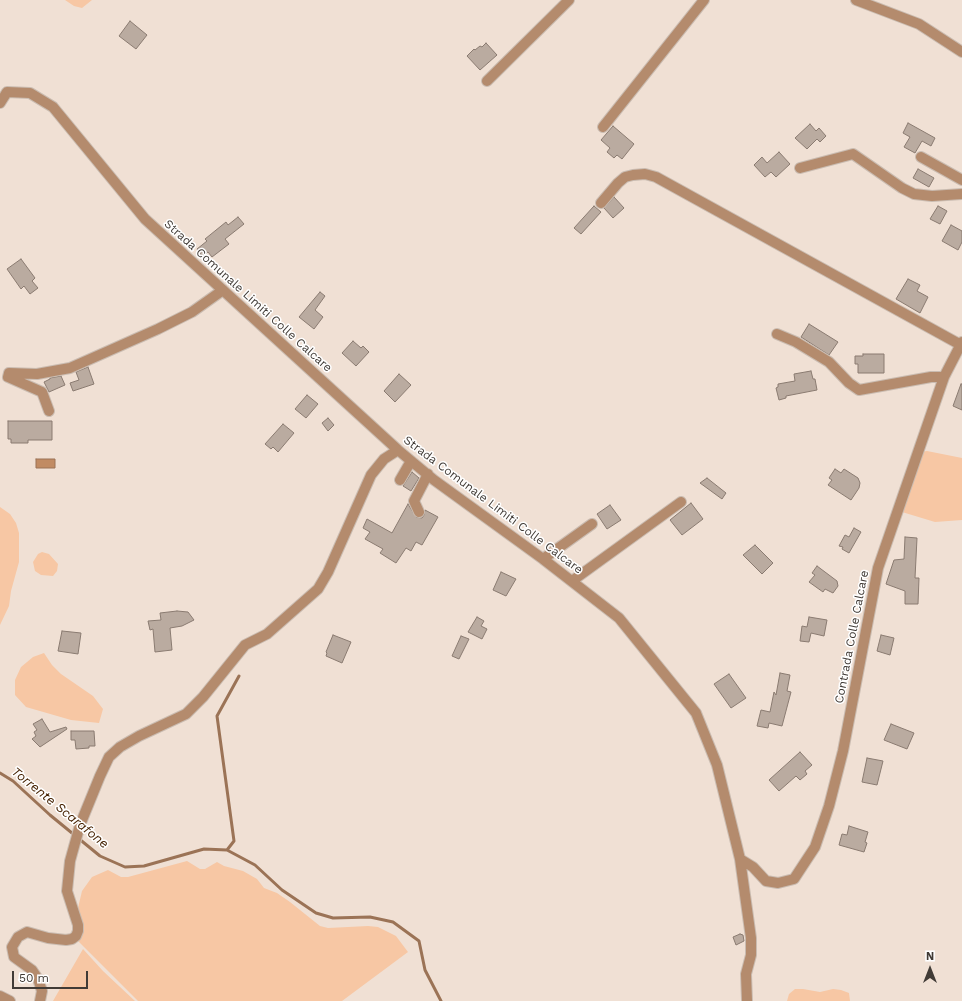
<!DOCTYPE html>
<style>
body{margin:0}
#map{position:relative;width:962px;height:1001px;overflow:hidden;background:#f0e0d4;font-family:"Work Sans",sans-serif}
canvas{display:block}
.north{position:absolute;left:910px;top:949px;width:40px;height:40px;-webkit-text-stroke:3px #fff;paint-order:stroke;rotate:0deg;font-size:11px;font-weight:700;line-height:16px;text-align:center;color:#413b36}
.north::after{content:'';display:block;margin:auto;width:14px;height:18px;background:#413b36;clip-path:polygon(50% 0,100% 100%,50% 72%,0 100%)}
.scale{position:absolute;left:12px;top:971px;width:76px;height:18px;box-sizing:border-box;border:2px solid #413b36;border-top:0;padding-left:5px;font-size:12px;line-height:14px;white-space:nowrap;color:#413b36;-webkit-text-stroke:3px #fff;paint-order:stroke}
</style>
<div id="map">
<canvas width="962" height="1001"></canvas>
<div class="north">N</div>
<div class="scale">50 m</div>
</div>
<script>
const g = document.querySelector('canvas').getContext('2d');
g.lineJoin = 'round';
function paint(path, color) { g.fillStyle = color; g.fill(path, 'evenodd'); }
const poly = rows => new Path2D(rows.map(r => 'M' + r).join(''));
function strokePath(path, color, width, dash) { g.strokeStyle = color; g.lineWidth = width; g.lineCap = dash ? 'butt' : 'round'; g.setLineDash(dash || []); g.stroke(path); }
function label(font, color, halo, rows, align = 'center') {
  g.font = font + ' "Work Sans",sans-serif'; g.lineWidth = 3; g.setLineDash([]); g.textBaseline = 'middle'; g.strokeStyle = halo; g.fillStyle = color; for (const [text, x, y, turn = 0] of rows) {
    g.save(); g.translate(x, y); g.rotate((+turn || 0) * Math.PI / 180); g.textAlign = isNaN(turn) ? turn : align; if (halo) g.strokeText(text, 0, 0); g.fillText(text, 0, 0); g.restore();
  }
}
const green = poly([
 [65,0,92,0,82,8,74,6],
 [927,451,962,458,962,520,935,522,902,512,920,452],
 [0,507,10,514,16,523,19,533,19,562,11,591,9,606,0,625],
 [42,552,49,554,58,564,57,571,53,576,41,575,35,571,33,562,38,554],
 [44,653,52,665,61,674,93,696,103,709,99,723,71,720,26,707,15,695,15,680,21,667,33,657],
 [187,861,200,869,205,869,217,862,224,866,243,871,257,879,264,888,277,893,290,902,320,926,328,928,368,926,378,927,396,936,408,952,342,1001,138,1001,75,938,81,927,78,908,82,891,92,877,108,870,121,877,128,877],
 [83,949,103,971,135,1001,53,1001],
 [795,989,803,989,820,992,833,989,841,990,849,993,850,1001,787,1001,789,994]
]);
const water = poly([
 [36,459,55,459,55,468,36,468,36,459]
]);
const stream = poly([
 [0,773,13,781,50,815,100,856,125,867,144,866,204,849,227,850,255,865,282,890,316,913,333,918,370,917,393,922,419,941,425,970,441,1001],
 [227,850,234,841,217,716,239,676]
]);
const building = poly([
 [130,21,147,35,136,49,119,36,130,21],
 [486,43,497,55,480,70,467,56,474,49,475,50,480,46,482,47,486,43],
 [908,123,935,138,931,146,922,141,915,153,904,147,910,137,903,133,908,123],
 [810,124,816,131,819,128,826,136,820,142,817,139,807,149,795,138,810,124],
 [613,126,634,144,622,159,617,155,614,158,607,152,610,148,601,140,613,126],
 [779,152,790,164,776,177,771,172,765,177,754,165,762,157,767,163,779,152],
 [918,169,934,178,929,187,913,178,918,169],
 [614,197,624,208,613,218,604,208,614,197],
 [594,206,601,212,581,234,574,228,594,206],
 [938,206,947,211,940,224,930,219,938,206],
 [238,217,244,224,225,239,229,244,212,257,208,252,202,256,197,249,207,241,205,239,226,222,228,225,238,217],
 [951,225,962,231,962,242,958,250,942,241,951,225],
 [21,259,35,278,32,281,38,288,30,294,24,286,21,289,7,269,21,259],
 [908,279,920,285,917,291,928,297,920,313,896,299,908,279],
 [320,292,325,296,315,310,323,317,314,329,299,317,320,292],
 [809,324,838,342,829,355,801,337,809,324],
 [353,341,361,348,363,346,369,352,356,366,342,353,353,341],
 [863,354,884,354,884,373,858,373,858,364,855,364,855,356,863,356,863,354],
 [88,367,94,384,73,391,70,383,79,380,76,372,88,367],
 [811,371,813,379,815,379,817,390,786,396,786,398,779,400,776,388,778,387,778,384,795,381,794,374,811,371],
 [399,374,411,385,395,402,384,391,399,374],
 [61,376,65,385,49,392,44,382,50,379,50,378,61,376],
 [961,384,962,384,962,410,953,406,961,384],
 [307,395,318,404,306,418,295,409,307,395],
 [328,418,334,425,328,431,322,423,328,418],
 [8,421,52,421,52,440,28,440,28,443,11,443,11,439,8,439,8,421],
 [283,424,294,433,278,452,273,447,271,449,265,444,283,424],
 [835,469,841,473,844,469,858,478,860,483,859,488,851,500,828,485,832,480,829,478,835,469],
 [412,472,419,478,411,491,403,486,412,472],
 [707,478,726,493,722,499,700,483,707,478],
 [691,503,703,519,682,535,670,520,691,503],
 [408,504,416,517,422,518,424,515,425,510,438,517,422,545,416,542,411,551,406,548,396,563,380,553,383,549,365,539,370,532,363,528,367,519,392,533,408,504],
 [610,505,621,520,607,529,597,514,610,505],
 [854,528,861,532,849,553,842,549,843,547,839,546,845,535,849,537,854,528],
 [905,537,917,538,915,578,919,578,918,604,905,604,905,591,886,584,894,560,904,559,905,537],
 [755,545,773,563,762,574,743,555,755,545],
 [817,566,837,581,838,586,833,593,825,589,823,592,809,582,815,575,812,573,817,566],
 [501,572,516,579,506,596,493,590,501,572],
 [177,611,188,612,194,620,182,626,170,628,172,650,155,652,153,629,150,630,148,621,161,620,160,613,177,611],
 [477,617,484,621,481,626,487,629,482,639,468,632,477,617],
 [809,617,827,620,824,636,811,633,809,642,800,641,802,626,807,627,809,617],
 [62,631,81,633,78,654,58,651,62,631],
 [333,635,351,642,342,663,326,656,327,653,326,652,333,635],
 [881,635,894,638,890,655,877,651,881,635],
 [461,636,469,639,459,659,452,656,461,636],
 [780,673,790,675,787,691,791,692,782,726,769,723,768,728,757,726,761,710,770,712,774,692,776,695,780,673],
 [729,674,746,698,731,708,714,684,729,674],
 [42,719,50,732,66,727,67,729,40,747,32,739,36,736,34,732,37,730,33,724,42,719],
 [891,724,914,733,907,749,884,740,891,724],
 [71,731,94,731,95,746,89,746,89,748,76,749,75,740,71,740,71,731],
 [800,752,812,765,805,771,807,774,800,780,796,776,779,791,769,780,800,752],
 [867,758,883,761,877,785,862,782,867,758],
 [849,826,868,832,865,842,867,843,864,852,839,845,842,834,847,835,849,826],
 [740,934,743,935,744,941,736,945,733,937,740,934]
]);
const minor = poly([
 [856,0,919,24,962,52],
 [487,81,569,0],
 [0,103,7,92,30,93,53,107,145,219,398,450,434,480,543,559,619,618,696,713,717,765,740,859,751,938,751,955,746,974,747,1001],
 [603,127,704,0],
 [921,157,962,180],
 [800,168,853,154,902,188,914,194,932,196,962,194],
 [601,203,618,183,625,177,633,175,645,174,656,177,961,345],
 [777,334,796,342,829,362,849,383,859,390,931,377,944,377],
 [49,411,42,392,8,377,9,373,37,374,70,368,158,329,192,312,223,290],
 [400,480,411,461],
 [419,512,414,501,428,474],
 [543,559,592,524],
 [572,581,681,502],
 [740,859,753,867,766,881,778,883,794,879,815,847,829,806,843,751,878,568,944,377,962,342],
 [0,996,10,1001],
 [40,1001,42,991,38,979,32,970,14,957,12,947,18,937,27,932,48,938,66,940,72,939,76,936,78,931,78,925,67,891,70,861,80,825,100,776,109,757,120,747,139,736,186,714,203,697,245,645,267,634,318,589,328,572,371,475,384,459,398,450]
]);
const streetNames = [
 ["Strada Comunale Limiti Colle Calcare",248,296,42],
 ["Strada Comunale Limiti Colle Calcare",493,505,37],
 ["Contrada Colle Calcare",852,637,-79]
];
const waterNames = [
 ["Torrente Scarafone",60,808,39]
];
paint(green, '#f7c7a4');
paint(water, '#c18b63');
strokePath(water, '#9b7356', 1);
strokePath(stream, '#9b7356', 3);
paint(building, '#baaba0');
strokePath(building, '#8a7b71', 1);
strokePath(minor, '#cabcb1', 12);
strokePath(minor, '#b48b6d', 10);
label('12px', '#413b36', '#fff', streetNames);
label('italic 13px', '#452101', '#fff', waterNames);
</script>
